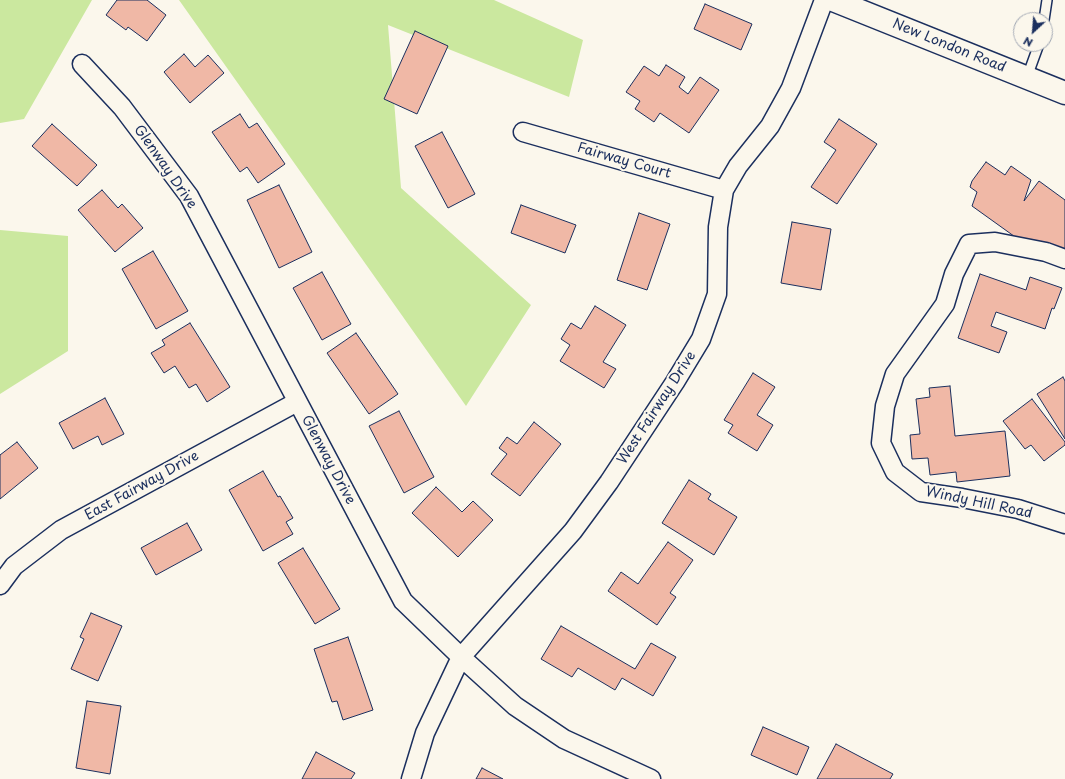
<!DOCTYPE html>
<style>
body{margin:0}
#map{position:relative;width:1065px;height:779px;overflow:hidden;background:#fbf7ec;font-family:"Playpen Sans",sans-serif}
canvas{display:block}
.north{position:absolute;left:1013px;top:12px;width:40px;height:40px;box-sizing:border-box;background:#fbf7ec;border:1px solid #a1a7b3;border-radius:50%;rotate:206deg;font-size:11px;font-weight:700;line-height:16px;text-align:center;color:#1b2f5e}
.north::after{content:'';display:block;margin:auto;width:14px;height:18px;background:#1b2f5e;clip-path:polygon(50% 0,100% 100%,50% 72%,0 100%)}
</style>
<div id="map">
<canvas width="1065" height="779"></canvas>
<div class="north">N</div>
</div>
<script>
const g = document.querySelector('canvas').getContext('2d');
g.lineJoin = 'round';
function paint(path, color) { g.fillStyle = color; g.fill(path, 'evenodd'); }
const poly = rows => new Path2D(rows.map(r => 'M' + r).join(''));
function strokePath(path, color, width, dash) { g.strokeStyle = color; g.lineWidth = width; g.lineCap = dash ? 'butt' : 'round'; g.setLineDash(dash || []); g.stroke(path); }
function label(font, color, halo, rows, align = 'center') {
  g.font = font + ' "Playpen Sans",sans-serif'; g.lineWidth = 4; g.setLineDash([]); g.textBaseline = 'middle'; g.strokeStyle = halo; g.fillStyle = color; for (const [text, x, y, turn = 0] of rows) {
    g.save(); g.translate(x, y); g.rotate((+turn || 0) * Math.PI / 180); g.textAlign = isNaN(turn) ? turn : align; if (halo) g.strokeText(text, 0, 0); g.fillText(text, 0, 0); g.restore();
  }
}
const green = poly([
 [0,0,92,0,24,119,0,123],
 [179,0,494,0,583,40,569,97,388,25,401,188,531,305,466,406],
 [0,230,68,236,68,351,0,394]
]);
const building = poly([
 [117,0,147,0,166,15,147,41,128,27,126,30,106,15,117,0],
 [705,4,752,24,741,50,694,29,705,4],
 [415,31,448,46,417,114,384,99,415,31],
 [184,54,195,67,208,55,224,73,190,103,164,72,184,54],
 [666,65,685,77,679,87,688,94,700,77,719,90,689,133,660,113,654,122,635,109,640,101,626,92,644,66,659,76,666,65],
 [240,114,249,128,257,123,285,164,258,183,247,167,240,172,212,132,240,114],
 [839,119,877,144,837,204,811,187,836,150,824,142,839,119],
 [52,124,97,165,77,186,32,146,52,124],
 [442,132,475,194,448,208,415,146,442,132],
 [986,162,1005,175,1011,166,1031,180,1024,201,1039,181,1065,200,1065,253,1018,239,972,206,977,192,970,187,972,181,986,162],
 [279,185,312,252,279,268,247,200,279,185],
 [102,190,118,208,122,204,143,228,115,252,78,210,102,190],
 [521,205,576,225,565,253,511,233,521,205],
 [639,213,670,224,647,290,617,280,639,213],
 [792,222,831,229,821,290,781,283,792,222],
 [153,251,188,311,156,329,122,269,153,251],
 [322,272,351,324,322,340,293,288,322,272],
 [980,274,1026,290,1030,277,1062,288,1054,309,1052,308,1045,329,996,312,991,326,1007,332,999,353,958,338,980,274],
 [595,306,626,325,603,362,616,369,604,388,560,361,570,345,561,339,571,323,581,329,595,306],
 [190,323,230,387,207,402,196,384,189,388,175,366,164,373,151,353,165,345,162,340,190,323],
 [356,333,398,394,369,414,327,353,356,333],
 [753,373,775,387,757,415,773,425,757,451,728,433,733,425,724,420,753,373],
 [1063,377,1065,381,1065,439,1037,394,1063,377],
 [950,386,955,436,1005,431,1010,476,957,482,956,472,930,475,928,458,912,459,910,435,920,434,916,399,930,397,929,388,950,386],
 [105,398,124,434,102,445,98,436,73,449,59,423,105,398],
 [1032,399,1065,442,1065,445,1044,461,1031,445,1025,449,1003,421,1032,399],
 [399,411,434,477,404,493,369,426,399,411],
 [534,422,561,444,520,496,491,474,507,454,499,448,507,437,517,444,534,422],
 [17,442,38,468,0,499,0,455,17,442],
 [263,471,278,497,280,496,293,518,286,522,293,534,263,551,229,490,263,471],
 [689,480,711,494,708,499,737,517,714,555,662,523,689,480],
 [436,487,462,512,473,501,493,520,458,557,412,513,436,487],
 [187,523,202,550,156,575,141,548,187,523],
 [668,542,693,560,670,593,676,597,657,625,608,591,621,572,638,584,668,542],
 [303,548,340,609,315,624,278,563,303,548],
 [91,613,122,626,98,681,71,669,84,639,80,637,91,613],
 [561,626,635,669,651,643,676,657,653,696,622,678,615,690,578,668,572,677,541,659,561,626],
 [348,637,373,710,343,720,337,701,332,702,314,649,348,637],
 [87,701,121,706,110,774,76,768,87,701],
 [763,727,809,747,797,775,751,755,763,727],
 [836,744,893,774,890,779,817,779,836,744],
 [316,752,355,773,351,779,302,779,316,752],
 [482,768,503,779,476,779,482,768]
]);
const service = poly([
 [1044,20,1047,0],
 [1027,77,1039,44]
]);
const minor = poly([
 [82,64,122,107,189,196,403,601,461,657,515,706,564,739,651,779],
 [523,132,724,190],
 [1065,259,1046,252,995,242,969,244,954,274,945,304,895,374,885,406,881,443,895,472,921,492,962,498,1018,509,1065,524],
 [0,585,14,566,61,530,297,402],
 [411,779,425,733,461,657,573,531,609,482,675,382,701,339,717,294,718,227,724,190,738,166,770,126,791,88,824,0]
]);
const tertiary = poly([
 [833,0,1065,93]
]);
const streetNames = [
 ["New London Road",949,46,22],
 ["Fairway Court",624,161,16],
 ["Glenway Drive",165,167,55],
 ["West Fairway Drive",657,408,-57],
 ["Glenway Drive",328,460,62],
 ["East Fairway Drive",142,486,-29],
 ["Windy Hill Road",979,503,12]
];
paint(green, '#cbe89f');
paint(building, '#f0b8a6');
strokePath(building, '#1b2f5e', 1);
strokePath(service, '#1b2f5e', 12);
strokePath(minor, '#1b2f5e', 21);
strokePath(tertiary, '#1b2f5e', 25);
strokePath(service, '#fbf7ec', 9);
strokePath(minor, '#fbf7ec', 18);
strokePath(tertiary, '#fbf7ec', 22);
label('14px', '#1b2f5e', '#fbf7ec', streetNames);
</script>
